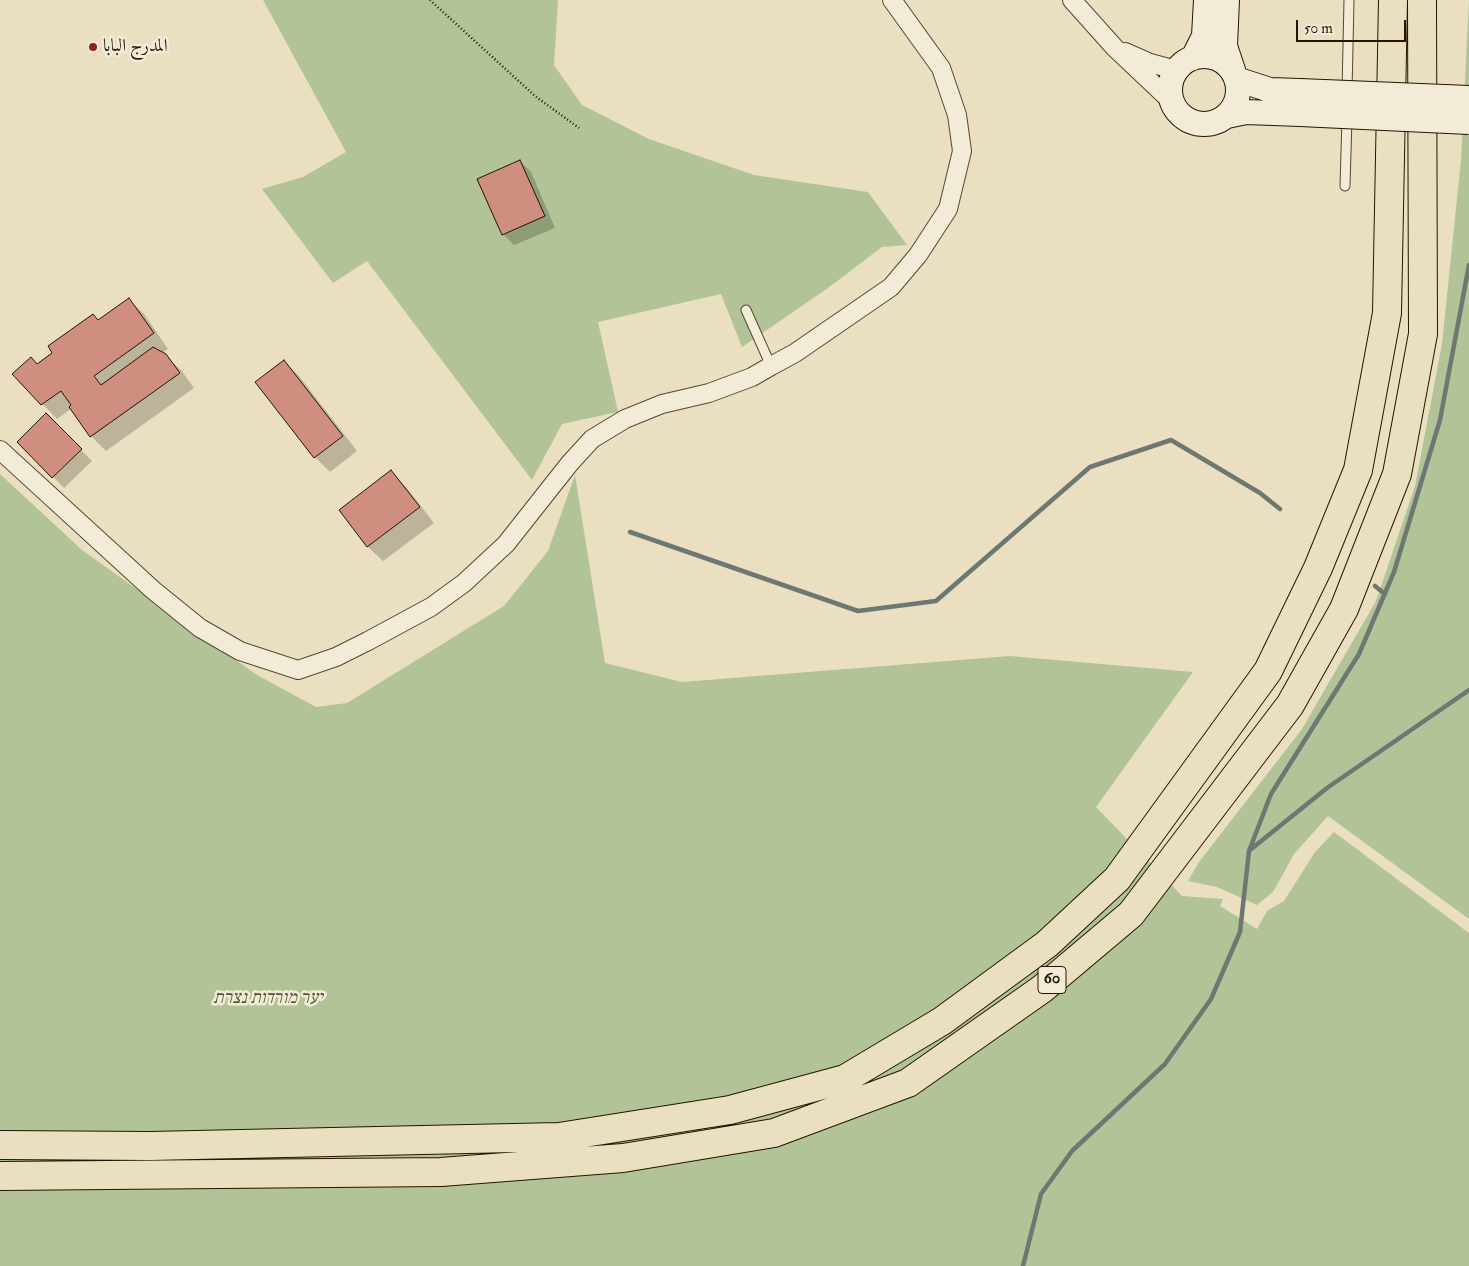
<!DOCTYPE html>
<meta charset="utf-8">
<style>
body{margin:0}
#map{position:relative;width:1469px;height:1266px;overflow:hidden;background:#eae0c1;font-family:"IM FELL Double Pica",serif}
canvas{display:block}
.scale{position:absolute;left:1296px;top:20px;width:110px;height:22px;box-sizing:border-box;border:2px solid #241400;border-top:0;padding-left:6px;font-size:15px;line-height:18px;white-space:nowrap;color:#241400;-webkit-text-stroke:4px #f1ebd7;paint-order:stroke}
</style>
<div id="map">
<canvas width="1469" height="1266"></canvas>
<div class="scale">50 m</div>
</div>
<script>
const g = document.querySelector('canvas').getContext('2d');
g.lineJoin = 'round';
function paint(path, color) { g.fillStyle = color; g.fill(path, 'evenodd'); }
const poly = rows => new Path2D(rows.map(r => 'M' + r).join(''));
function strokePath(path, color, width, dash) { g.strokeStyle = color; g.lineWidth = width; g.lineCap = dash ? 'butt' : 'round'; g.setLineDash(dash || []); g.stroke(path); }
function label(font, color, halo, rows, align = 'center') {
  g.font = font + ' "IM FELL Double Pica",Amiri,"Frank Ruhl Libre",serif'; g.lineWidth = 5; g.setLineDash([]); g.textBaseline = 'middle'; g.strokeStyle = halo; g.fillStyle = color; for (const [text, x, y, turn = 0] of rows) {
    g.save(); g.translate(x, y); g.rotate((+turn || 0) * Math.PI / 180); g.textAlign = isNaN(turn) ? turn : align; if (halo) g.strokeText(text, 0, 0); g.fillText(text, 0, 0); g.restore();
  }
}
const green = poly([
 [263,0,558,0,554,65,582,105,649,139,754,175,868,192,907,245,882,247,828,288,742,347,721,294,598,322,618,412,562,424,532,480,367,261,333,283,262,189,303,177,346,152],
 [1469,0,1469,919,1328,816,1294,854,1273,892,1257,905,1217,887,1188,881,1199,862,1302,729,1376,601,1415,486,1442,344,1461,160],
 [0,474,82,550,257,675,316,707,347,703,504,606,548,551,575,475,605,663,682,682,1010,656,1193,672,1096,807,1182,896,1223,899,1220,906,1257,929,1267,911,1284,901,1315,852,1334,832,1469,933,1469,1266,0,1266]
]);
const shadow = poly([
 [520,161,531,172,555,228,514,245,503,234],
 [129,300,144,314,168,349,162,353,181,370,194,388,106,451,91,436,71,409,57,419,14,374,37,365],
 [284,361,299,376,357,451,330,472,315,457],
 [46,415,92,461,64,488,19,442],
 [391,472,406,487,434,523,383,561,368,547,340,511]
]);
const stream = poly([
 [630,532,858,611,936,601,1090,467,1171,440,1260,493,1280,509],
 [1375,586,1385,594],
 [1250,850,1327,788,1469,690],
 [1023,1266,1041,1194,1072,1151,1165,1064,1211,999,1240,932,1249,851,1271,794,1359,654,1394,572,1440,420,1469,265]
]);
const building = poly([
 [520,160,545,216,502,235,477,179,520,160],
 [129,298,154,333,94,376,101,385,153,347,166,354,180,373,90,437,69,407,71,405,61,391,41,405,12,374,31,357,37,364,52,353,48,346,93,314,98,320,129,298],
 [284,360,343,436,314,458,255,382,284,360],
 [46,413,82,449,52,478,17,442,46,413],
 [391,470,420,507,367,547,339,510,391,470]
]);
const path = poly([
 [430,0,535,96,579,128]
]);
const lane = poly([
 [1347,92,1349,0],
 [1345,186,1347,118],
 [746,310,771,366]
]);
const street = poly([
 [1072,0,1115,48,1171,101],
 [1125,52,1150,63,1176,70],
 [0,450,153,590,200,628,240,651,298,670,336,657,368,641,431,607,464,583,506,544,570,463,592,439,625,419,662,404,709,393,752,377,771,366,795,353,891,287,918,255,948,209,962,151,957,115,941,68,892,0]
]);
const secondary = poly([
 [1227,0,1225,46,1234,73],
 '1170 90a34 34 0 1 1 68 0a34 34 0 1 1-68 0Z',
 [1193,58,1204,36,1206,0],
 [1236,79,1270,90,1300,91],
 [1227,116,1246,112,1300,114]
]);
const highway = poly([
 [0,1145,150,1146,559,1137,730,1110,845,1079,942,1021,1047,944,1117,879,1268,671,1318,568,1358,470,1387,313,1393,0],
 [0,1176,441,1172,623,1158,774,1133,908,1083,1042,989,1131,914,1290,705,1344,609,1397,474,1423,334,1422,0]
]);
const secondaryBridge = poly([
 [1300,91,1469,98],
 [1300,114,1469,122]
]);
const markers = [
 [93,47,5,"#8f2418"]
];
const shields = [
 [1052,980,28]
];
const shieldNames = [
 ["60",1052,980]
];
const poiNames = [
 ["المدرج البابا",103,47]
];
const parkNames = [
 ["יער מורדות נצרת",268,999]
];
paint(green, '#b2c397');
paint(shadow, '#0003');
strokePath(stream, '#6d7873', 4.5);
paint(building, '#cf8e7f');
strokePath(building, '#241400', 1);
strokePath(lane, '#564730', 11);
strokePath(street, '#564730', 20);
strokePath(secondary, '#241400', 26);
strokePath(highway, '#241400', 30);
strokePath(path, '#241400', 2.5, [1, 2.5]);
strokePath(lane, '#f1ebd7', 9);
strokePath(street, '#f1ebd7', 18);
strokePath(secondary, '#f1ebd7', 24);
strokePath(highway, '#eae0c1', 28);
strokePath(secondaryBridge, '#241400', 26, []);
strokePath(secondaryBridge, '#f1ebd7', 24);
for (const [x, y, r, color] of markers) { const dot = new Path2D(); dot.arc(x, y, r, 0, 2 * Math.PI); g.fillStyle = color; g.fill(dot); strokePath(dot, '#f1ebd7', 2); }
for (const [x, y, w] of shields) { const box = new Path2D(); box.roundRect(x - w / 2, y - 13.5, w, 27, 4); g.fillStyle = '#f1ebd7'; g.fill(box); strokePath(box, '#241400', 1); }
label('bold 16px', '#241400', null, shieldNames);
label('18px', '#241400', '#f1ebd7', poiNames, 'left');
label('italic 18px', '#565135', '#f1ebd7', parkNames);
</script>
